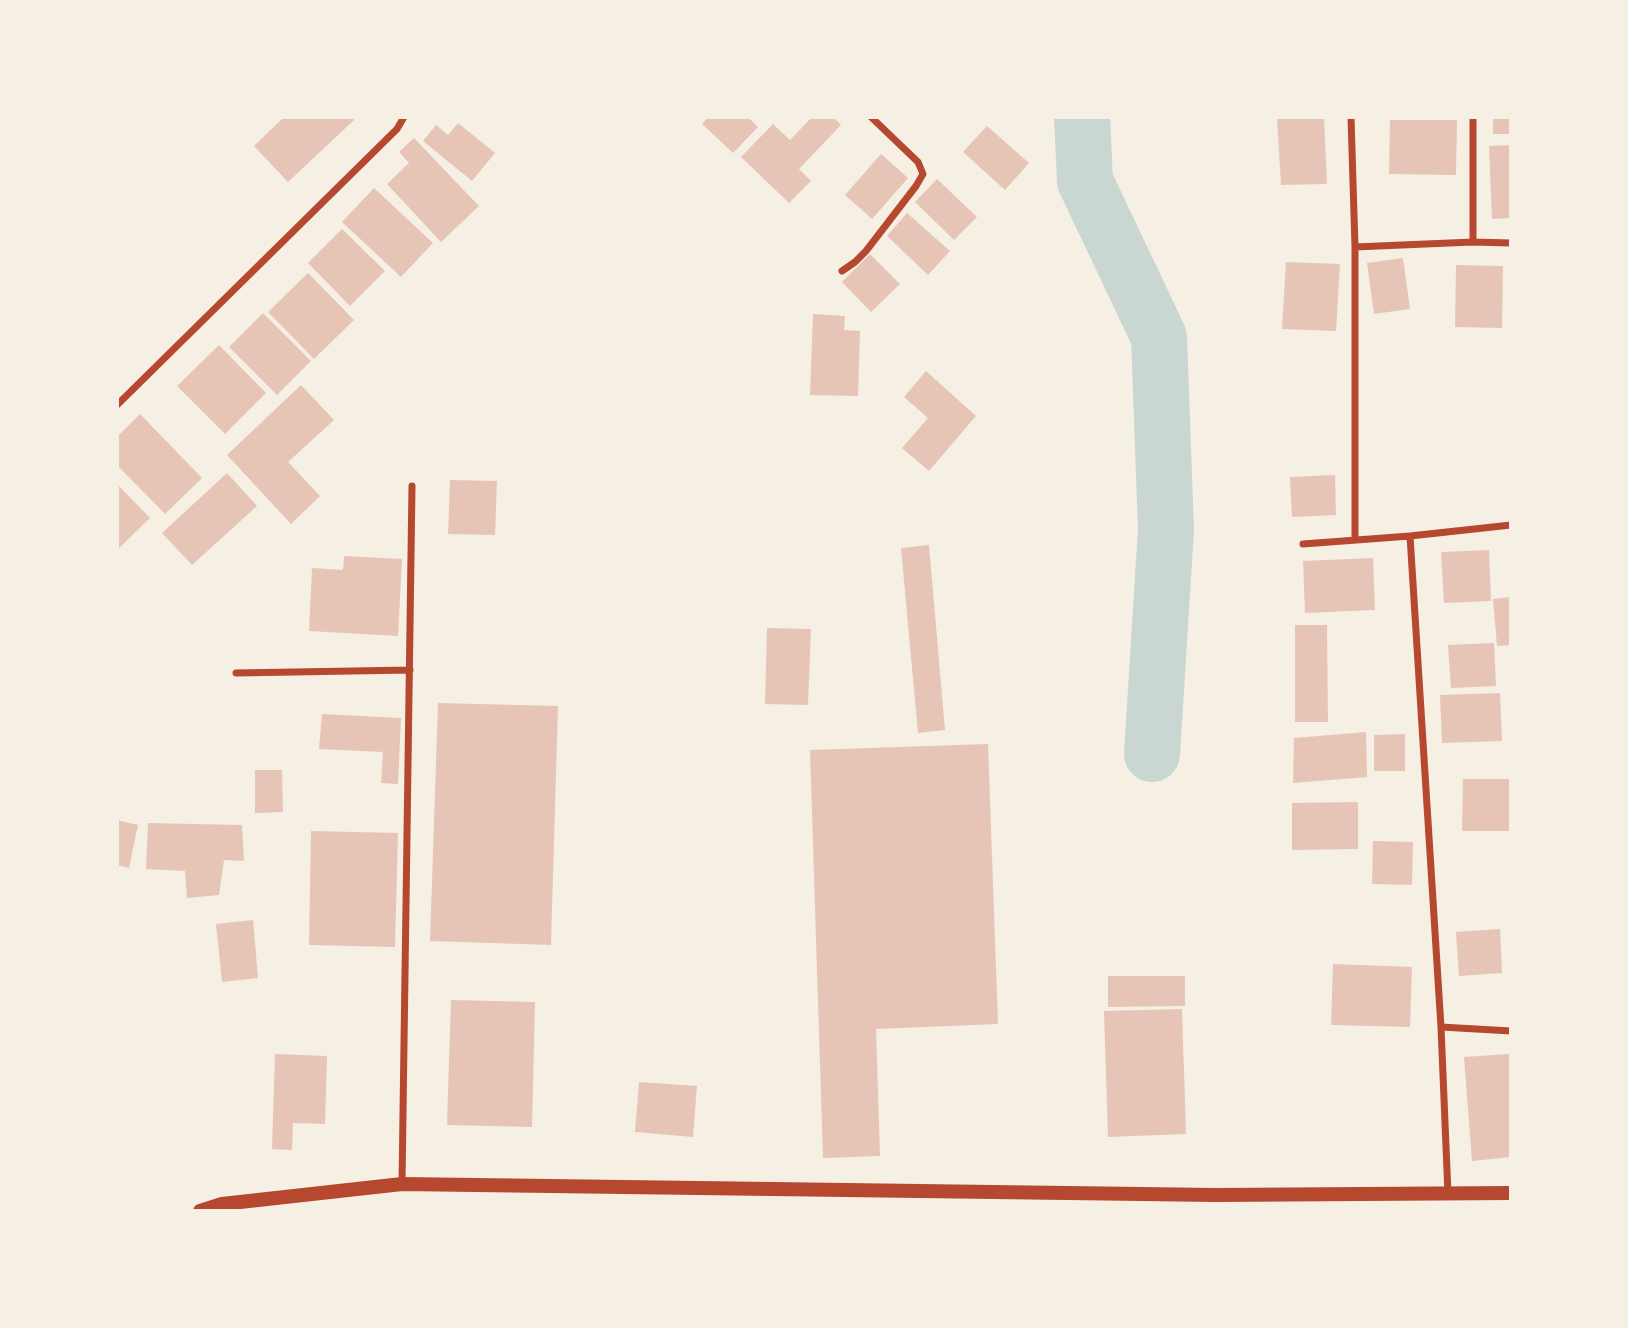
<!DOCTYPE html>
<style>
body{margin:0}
#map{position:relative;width:1628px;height:1328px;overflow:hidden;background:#f6efe4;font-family:"IBM Plex Serif",serif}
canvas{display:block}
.frame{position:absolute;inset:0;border:119px solid #f6efe4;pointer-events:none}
</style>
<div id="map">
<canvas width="1628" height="1328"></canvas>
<div class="frame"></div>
</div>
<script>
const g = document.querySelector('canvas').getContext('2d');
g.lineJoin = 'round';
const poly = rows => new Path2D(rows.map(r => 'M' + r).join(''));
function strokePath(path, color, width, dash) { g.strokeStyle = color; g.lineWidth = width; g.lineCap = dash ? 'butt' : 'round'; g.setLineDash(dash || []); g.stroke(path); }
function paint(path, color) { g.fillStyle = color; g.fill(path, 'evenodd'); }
const river = poly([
 [1082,117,1085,181,1159,337,1166,529,1152,754]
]);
const building = poly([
 [284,117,351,117,354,120,288,182,254,146],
 [708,117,748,117,758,127,733,153,702,124],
 [812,117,833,117,841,125,799,169,811,181,789,203,741,157,773,124,790,140],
 [1277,117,1324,117,1327,184,1281,185],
 [1493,117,1511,117,1511,134,1493,134],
 [1390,120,1457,120,1456,175,1389,174],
 [458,123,495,153,472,181,423,141,436,125,448,135],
 [987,126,1029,163,1005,190,963,152],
 [414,138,479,206,441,242,387,184,409,163,399,152],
 [1511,145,1511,218,1492,219,1489,146],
 [881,154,908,178,872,219,845,195],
 [937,179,977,217,954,240,915,202],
 [374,188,433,243,401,277,342,222],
 [907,213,950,251,928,275,887,236],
 [342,229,385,271,350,306,308,263],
 [870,254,900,284,871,312,842,282],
 [1403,258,1410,309,1374,314,1367,263],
 [1286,262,1340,264,1336,331,1282,329],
 [1456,265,1503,266,1502,328,1455,327],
 [308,273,354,320,314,359,268,312],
 [263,313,311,361,277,395,229,347],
 [813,314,845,316,844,330,860,331,858,396,810,395],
 [219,345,266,393,225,434,177,386],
 [926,371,976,416,929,471,902,448,928,418,904,397],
 [301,385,334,420,288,462,320,496,291,524,227,455],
 [140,414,202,478,165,514,117,465,117,437],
 [227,473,257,506,192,565,162,533],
 [1335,475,1336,515,1292,517,1290,477],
 [450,480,497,481,495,535,448,534],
 [117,484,150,518,117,550],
 [929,545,945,730,918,733,901,548],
 [1489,550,1491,601,1444,603,1441,552],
 [344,556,402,559,398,636,309,631,312,568,343,570],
 [1373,558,1375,610,1305,613,1303,561],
 [1511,597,1511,645,1497,646,1493,599],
 [1295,625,1327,625,1328,722,1295,722],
 [767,628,811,629,808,705,765,704],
 [1494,643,1496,686,1451,688,1448,645],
 [1500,693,1502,741,1442,743,1440,695],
 [438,703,558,706,551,945,430,941],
 [322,714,401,718,398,784,381,783,383,752,319,749],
 [1366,732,1367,777,1293,783,1294,738],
 [1405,734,1405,771,1374,771,1374,735],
 [988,744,998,1024,876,1029,880,1156,823,1158,810,750],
 [255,770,282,770,283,812,255,813],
 [1463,779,1511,779,1511,831,1462,831],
 [1358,802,1358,849,1292,850,1292,803],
 [117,820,138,825,129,868,117,865],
 [148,823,242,825,244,861,224,860,219,895,187,898,185,871,146,869],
 [311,831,398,833,395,947,309,945],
 [1373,841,1413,842,1412,885,1372,884],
 [253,920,258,978,222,982,216,924],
 [1500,929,1502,973,1459,976,1456,932],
 [1333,964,1412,967,1410,1027,1331,1025],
 [1108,976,1185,976,1185,1006,1108,1007],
 [451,1000,535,1002,532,1127,447,1125],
 [1182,1009,1186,1134,1108,1137,1104,1011],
 [275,1054,327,1056,325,1124,293,1123,292,1150,272,1149],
 [1509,1054,1511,1085,1511,1157,1472,1161,1464,1057],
 [639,1082,697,1086,693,1137,635,1132]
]);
const minor = poly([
 [1351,117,1355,247,1355,540],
 [1473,117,1473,242],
 [1355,247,1473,242,1511,243],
 [842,271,855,262,866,251,916,186,923,174,918,162,871,117],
 [117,405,397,129,404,117],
 [1410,536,1441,1027,1448,1194],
 [1303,544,1410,536,1511,525],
 [236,673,410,670],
 [1441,1027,1511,1031],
 [402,1183,412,486]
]);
const secondary = poly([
 [200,1211,222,1204,402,1184,1215,1195,1511,1193]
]);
strokePath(river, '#c9d6d2', 56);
paint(building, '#e6c5b7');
strokePath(minor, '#b5482f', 7);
strokePath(secondary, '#b5482f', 14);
</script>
